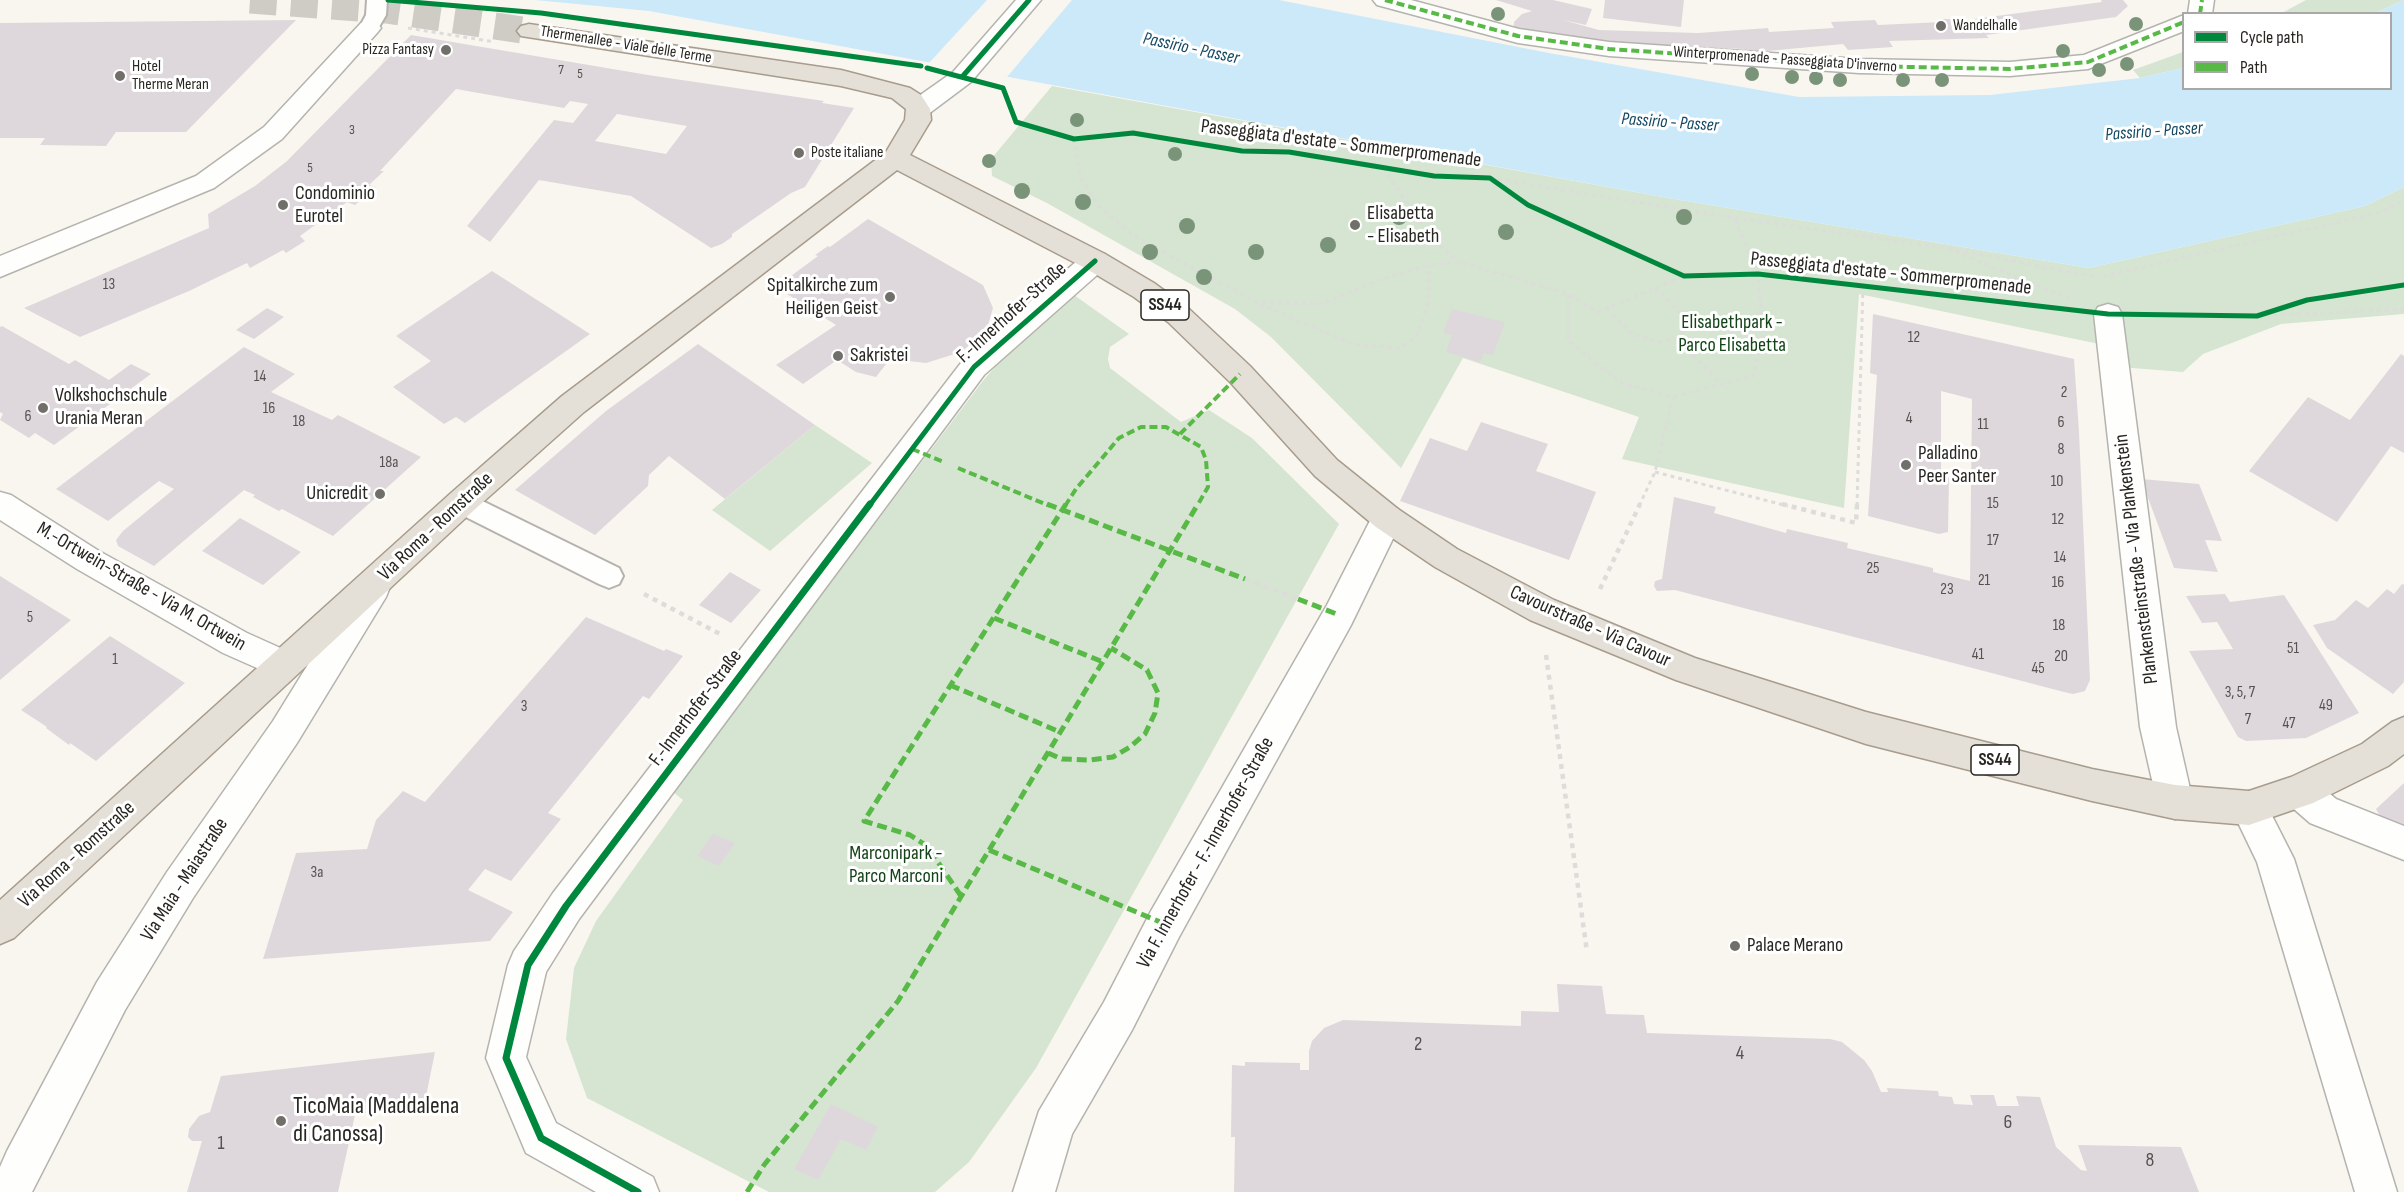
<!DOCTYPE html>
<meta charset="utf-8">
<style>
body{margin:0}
#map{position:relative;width:2404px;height:1192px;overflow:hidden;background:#f9f6ef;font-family:"Sofia Sans Condensed",sans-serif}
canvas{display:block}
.legend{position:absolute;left:2182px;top:12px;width:210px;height:78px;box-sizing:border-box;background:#fff;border:2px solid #a9a8a6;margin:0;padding:8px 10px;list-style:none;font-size:18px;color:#282621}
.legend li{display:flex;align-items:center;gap:12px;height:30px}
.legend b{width:30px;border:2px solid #a9a8a6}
</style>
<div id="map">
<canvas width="2404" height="1192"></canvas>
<ul class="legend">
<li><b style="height:8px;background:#00873e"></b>Cycle path</li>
<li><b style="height:8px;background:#58b947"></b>Path</li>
</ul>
</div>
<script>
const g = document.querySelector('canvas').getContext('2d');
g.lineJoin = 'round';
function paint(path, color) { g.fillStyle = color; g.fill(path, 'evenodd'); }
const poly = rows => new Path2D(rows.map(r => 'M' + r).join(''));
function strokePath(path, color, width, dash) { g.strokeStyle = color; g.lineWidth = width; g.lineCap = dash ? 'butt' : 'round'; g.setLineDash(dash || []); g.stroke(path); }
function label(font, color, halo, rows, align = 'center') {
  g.font = font + ' "Sofia Sans Condensed",sans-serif'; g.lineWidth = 6; g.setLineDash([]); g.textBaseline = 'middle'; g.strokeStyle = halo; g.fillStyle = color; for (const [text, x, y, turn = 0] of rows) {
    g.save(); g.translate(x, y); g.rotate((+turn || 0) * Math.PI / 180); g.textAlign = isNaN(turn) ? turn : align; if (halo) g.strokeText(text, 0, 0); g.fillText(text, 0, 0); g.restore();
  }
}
const green = poly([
 [2306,0,2404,0,2375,13,2280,14],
 [2183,52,2183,68,2140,78,2133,70],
 [1052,86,1668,198,2089,268,2365,206,2404,187,2404,314,2281,324,2203,354,2183,372,2107,366,2104,345,1859,294,1844,508,1622,459,1639,417,1463,358,1401,468,1271,337,1235,309,1047,203,992,176,991,159],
 [1074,295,1129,334,1110,347,1108,359,1110,368,1181,422,1209,410,1252,438,1339,524,1036,1068,969,1162,935,1192,769,1192,587,1098,566,1039,574,968,596,921,683,800,673,792,982,382,1030,326],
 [815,425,872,463,770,551,712,510]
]);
const water = poly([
 [535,0,1279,0,1549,53,1799,97,1990,95,2140,78,2183,68,2184,88,2390,88,2390,14,2375,13,2404,0,2404,187,2365,206,2089,268,1668,198,649,11]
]);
const pier = poly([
 [987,0,1072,0,1007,77,929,63]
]);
const building = poly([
 [1496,0,1553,0,1592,9,1586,25,1563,20,1599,30,1698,33,1768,28,1769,32,1834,28,1831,22,1875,20,1878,25,1942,22,1940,19,1974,19,2102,2,2101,0,2123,0,2128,6,2116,17,1986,35,1989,38,1889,41,1893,47,1848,50,1843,44,1746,53,1744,49,1592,43,1513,33,1514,22,1522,14,1532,11],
 [1605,0,1684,0,1681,27,1603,18],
 [296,20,186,132,116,132,106,146,40,145,45,138,0,138,0,23],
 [411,35,648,75,824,101,822,103,854,108,805,187,791,193,732,234,732,237,722,244,711,248,631,196,539,180,490,242,467,226,554,120,573,123,588,104,570,101,564,108,456,89,380,171,384,171,369,185,376,187,355,205,347,202,300,236,305,241,286,253,283,250,250,268,247,263,189,291,80,337,24,308,209,228,208,214,255,186,287,161],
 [617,114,687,126,666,154,595,141],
 [868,219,983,285,993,308,986,332,961,352,926,363,890,359,876,377,856,372,837,360,803,384,776,365,836,325,776,287,818,256,815,255,828,246,830,247],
 [492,271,590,334,465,423,456,417,444,424,393,387,431,361,396,336],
 [267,308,284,317,254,339,236,330],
 [1452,309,1505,322,1493,355,1484,353,1480,362,1446,352,1452,335,1443,333],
 [1873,314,2074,359,2079,432,2090,680,2085,691,2073,694,2064,692,1675,590,1657,591,1654,586,1655,581,1662,579,1674,497,1716,507,1714,513,1786,533,1787,529,1848,543,1847,548,1933,568,1933,572,1970,581,1972,399,1941,391,1941,476,1949,478,1948,532,1939,534,1868,516,1877,375,1870,373],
 [2,326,69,364,75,360,109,380,131,364,151,374,54,445,35,433,29,438,0,420,3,414,0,412,0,327],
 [698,344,815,425,725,499,669,456,649,475,648,486,595,535,515,490,606,411],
 [244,347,295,374,271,392,332,420,338,415,421,457,333,536,282,509,279,511,253,497,255,495,244,490,154,566,118,546,116,540,123,531,174,489,159,481,108,521,56,489],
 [2401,354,2404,356,2404,453,2391,446,2337,522,2249,471,2308,397,2350,420],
 [1481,422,1548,444,1536,471,1596,492,1569,560,1400,501,1430,438,1467,451],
 [2141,479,2199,484,2222,541,2205,540,2218,572,2174,568],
 [240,518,301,552,263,585,202,551],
 [730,572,761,590,731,623,699,605],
 [0,576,71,620,0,680],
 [2402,584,2404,585,2404,682,2393,694,2327,648,2313,625,2335,620,2356,600,2368,608,2387,589,2394,594],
 [2225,594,2230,602,2284,595,2359,713,2306,738,2246,741,2238,737,2189,651,2233,649,2217,622,2202,623,2186,596],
 [586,617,664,651,666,649,683,656,649,699,643,696,548,813,561,819,511,881,485,869,468,890,513,912,490,941,263,959,296,853,367,849,376,820,403,791,425,802],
 [110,636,185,683,96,761,70,743,69,745,46,728,47,727,21,710],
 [2404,783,2404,831,2383,822,2376,809],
 [713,834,735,843,719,866,697,856],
 [1557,984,1602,986,1606,1014,1644,1015,1647,1033,1830,1039,1842,1042,1864,1060,1872,1071,1881,1092,1888,1092,1887,1088,1938,1091,1939,1096,1952,1097,1954,1104,1973,1105,1970,1095,1994,1095,1997,1106,2019,1106,2016,1096,2040,1097,2056,1147,2081,1170,2087,1171,2078,1145,2181,1147,2199,1192,1234,1192,1235,1137,1231,1137,1232,1065,1245,1066,1245,1062,1300,1063,1300,1070,1309,1070,1309,1051,1312,1041,1324,1028,1343,1020,1521,1026,1521,1011,1559,1012],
 [435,1052,424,1106,355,1115,338,1192,187,1192,202,1141,192,1141,188,1137,189,1129,199,1116,210,1112,221,1076],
 [831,1104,878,1127,866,1150,841,1139,818,1180,794,1169]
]);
const primaryTunnel = poly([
 [250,0,386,10,529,31]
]);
const pathFar1 = poly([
 [408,28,495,42],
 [1074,139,1080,176,1099,207,1139,239,1258,303,1321,304,1382,279,1429,265,1460,262,1568,294,1598,312,1684,276],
 [1383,168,1435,242,1460,262],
 [1490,178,1734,218,1946,248,2096,277],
 [1955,252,2073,300],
 [2103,276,2382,212,2404,200],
 [1655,288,1681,314,1682,334,1676,339,1723,385],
 [1568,295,1568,341,1622,383,1673,397,1753,376,1763,339,1758,274,1734,218],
 [1260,304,1352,344,1399,348,1416,337,1429,301,1429,265],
 [1607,308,1632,334,1658,342,1676,339],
 [2257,316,2404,309],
 [1655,472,1788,506],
 [1639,506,1655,472,1673,397],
 [1857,506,1863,286]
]);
const path = poly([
 [1782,504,1856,523,1857,504],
 [1245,579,1298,599],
 [1600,589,1640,504],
 [644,594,720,634],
 [1546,655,1587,952]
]);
const service = poly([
 [367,0,387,0,386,15,376,32,369,34,362,32,359,28,366,15,367,0],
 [462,491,619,568,623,576,619,584,609,588,599,584,452,510,448,502,452,494,462,491]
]);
const pedestrian = poly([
 [1373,0,1411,0,1519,29,1609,42,1859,59,2010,62,2084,55,2184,15,2184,31,2088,69,2010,76,1859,73,1609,56,1518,43,1377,5,1373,0],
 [2190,0,2214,0,2212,14,2188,14,2190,0]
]);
const minor = poly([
 [1016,0,1041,0,971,82,927,115,918,117,909,115,906,109,909,103,953,72,1016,0],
 [369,21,377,23,381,28,377,33,282,139,214,188,0,277,0,256,196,176,264,127,361,23,369,21],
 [1095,252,1105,254,1109,261,1105,268,984,375,579,919,546,972,526,1057,556,1123,653,1177,659,1192,596,1192,526,1153,486,1058,508,965,514,951,553,893,964,359,1085,254,1095,252],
 [2108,304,2118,307,2122,314,2176,727,2193,802,2188,814,2175,819,2162,814,2157,802,2140,727,2094,314,2098,307,2108,304],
 [0,492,11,495,99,551,247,633,296,655,301,665,296,675,284,680,223,653,77,569,0,520,0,492],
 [1387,505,1398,509,1403,518,1351,625,1179,937,1132,1030,1072,1134,1055,1192,1013,1192,1039,1111,1104,1002,1151,911,1327,605,1376,509,1387,505],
 [374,573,386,577,390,587,386,597,297,743,193,898,125,1010,32,1192,0,1192,0,1167,7,1151,97,982,167,872,273,721,362,577,374,573],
 [2300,775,2313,779,2336,799,2404,826,2404,860,2310,823,2287,803,2282,791,2287,779,2300,775],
 [2249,791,2262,796,2294,859,2397,1192,2355,1192,2257,862,2231,808,2236,796,2249,791]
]);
const primary = poly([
 [529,24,841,70,910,88,921,95,930,109,931,120,910,155,1105,254,1154,283,1188,308,1250,366,1337,460,1398,509,1457,549,1554,600,1695,658,1866,712,2092,769,2175,785,2249,791,2291,777,2362,744,2392,722,2404,717,2404,754,2388,766,2313,803,2249,825,2175,819,2092,801,1866,744,1676,680,1530,620,1435,567,1376,527,1315,476,1230,382,1168,322,1134,297,1085,268,897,170,584,412,473,511,14,938,0,944,0,900,451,493,562,396,886,152,905,120,906,109,892,98,841,86,521,36,517,31,521,26,529,24]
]);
const quietFar1 = poly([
 [1385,0,1518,36,1609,49,1859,66,2010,69,2088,62,2184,22],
 [2200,14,2202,0],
 [1180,434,1240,374],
 [912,449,944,462],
 [958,468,1050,506],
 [1065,506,1076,489,1119,438,1141,427,1166,427,1201,447,1206,460,1208,487,1197,506]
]);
const quiet = poly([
 [1047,504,1245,579],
 [1298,599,1339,615],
 [994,618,1103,662],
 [950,685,1060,732],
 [1048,753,1062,759,1089,760,1113,757,1130,747,1145,734,1155,713,1158,693,1147,670,1111,648],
 [989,850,1165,924],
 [961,896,927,846,910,835,864,821,1066,504],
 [747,1192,764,1165,898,1001,1198,504]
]);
const cyclewayFar1 = poly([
 [388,0,541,13,921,66],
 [927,68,1003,88,1016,122,1074,139,1133,133,1242,151,1289,152,1434,176,1490,178,1528,205,1684,276,1758,274,2108,314,2257,316,2307,300,2404,285],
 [962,77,1029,0],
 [869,506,974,367,1095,261]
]);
const cycleway = poly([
 [638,1192,541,1138,506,1058,528,965,566,906,870,504]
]);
const trees = [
 [1498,14,7],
 [2136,24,7],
 [2063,51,7],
 [2127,64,7],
 [2099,70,7],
 [1752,74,7],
 [1792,77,7],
 [1816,78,7],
 [1840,80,7],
 [1903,80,7],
 [1942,80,7],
 [1077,120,7],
 [1252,129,7],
 [1175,154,7],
 [989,161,7],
 [1022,191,8],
 [1083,202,8],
 [1399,217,8],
 [1684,217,8],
 [1187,226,8],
 [1506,232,8],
 [1328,245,8],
 [1150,252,8],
 [1256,252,8],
 [1204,277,8]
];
const markers = [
 [1941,26,6,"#716f69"],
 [446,50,6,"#716f69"],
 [120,76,6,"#716f69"],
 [799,153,6,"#716f69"],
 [283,205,6,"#716f69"],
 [1355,225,6,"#716f69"],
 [890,297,6,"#716f69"],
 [838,356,6,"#716f69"],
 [43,408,6,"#716f69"],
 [1906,465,6,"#716f69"],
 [380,494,6,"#716f69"],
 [1735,946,6,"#716f69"],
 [281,1121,6,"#716f69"]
];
const farNumbernames = [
 ["7",561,70],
 ["5",580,74],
 ["3",352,130],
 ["5",310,168]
];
const farPoinames = [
 ["Wandelhalle",1953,26],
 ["Pizza Fantasy",434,50,"right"],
 ["Hotel",132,67],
 ["Therme Meran",132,85],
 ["Poste italiane",811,153]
];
const farStreetnames = [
 ["Thermenallee - Viale delle Terme",626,45,9],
 ["Winterpromenade - Passeggiata D'inverno",1785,60,4]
];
const numberNames = [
 ["13",109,285],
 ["12",1914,338],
 ["14",260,377],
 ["2",2064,393],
 ["16",269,409],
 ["6",28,417],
 ["4",1909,419],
 ["18",299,422],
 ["6",2061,423],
 ["11",1983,425],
 ["8",2061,450],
 ["18a",389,463],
 ["10",2057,482],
 ["15",1993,504],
 ["12",2058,520],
 ["17",1993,541],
 ["14",2060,558],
 ["25",1873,569],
 ["21",1984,581],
 ["16",2058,583],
 ["23",1947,590],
 ["5",30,618],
 ["18",2059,626],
 ["51",2293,649],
 ["41",1978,655],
 ["20",2061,657],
 ["1",115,660],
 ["45",2038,669],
 ["3, 5, 7",2240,693],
 ["49",2326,706],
 ["3",524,707],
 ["7",2248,720],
 ["47",2289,724],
 ["3a",317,873]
];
const farWaternames = [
 ["Passirio - Passer",1191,49,12],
 ["Passirio - Passer",1670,123,4],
 ["Passirio - Passer",2154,132,-4]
];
const shields = [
 [1165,305,48],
 [1995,760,48]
];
const shieldNames = [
 ["SS44",1165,305],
 ["SS44",1995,760]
];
const streetNames = [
 ["Passeggiata d'estate - Sommerpromenade",1341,144,7],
 ["Passeggiata d'estate - Sommerpromenade",1891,274,6],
 ["F.-Innerhofer-Straße",1012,313,-42],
 ["Via Roma - Romstraße",436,527,-43],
 ["Plankensteinstraße - Via Plankenstein",2137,559,-97],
 ["M.-Ortwein-Straße - Via M. Ortwein",141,587,30],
 ["Cavourstraße - Via Cavour",1590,627,24],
 ["F.-Innerhofer-Straße",696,708,-53],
 ["Via F. Innerhofer - F.-Innerhofer-Straße",1206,853,-61],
 ["Via Roma - Romstraße",77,855,-42],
 ["Via Maia - Maiastraße",185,880,-57]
];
const poiNames = [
 ["Condominio",295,194],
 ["Eurotel",295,217],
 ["Elisabetta",1367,214],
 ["- Elisabeth",1367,237],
 ["Spitalkirche zum",878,286,"right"],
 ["Heiligen Geist",878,309,"right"],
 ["Sakristei",850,356],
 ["Volkshochschule",55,396],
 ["Urania Meran",55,419],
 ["Palladino",1918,454],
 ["Peer Santer",1918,477],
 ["Unicredit",368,494,"right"],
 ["Palace Merano",1747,946]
];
const parkNames = [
 ["Elisabethpark -",1732,323],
 ["Parco Elisabetta",1732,346],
 ["Marconipark -",896,854],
 ["Parco Marconi",896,877]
];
const nearNumbernames = [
 ["2",1418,1045],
 ["4",1740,1054],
 ["6",2008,1123],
 ["1",221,1144],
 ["8",2150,1161]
];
const nearPoinames = [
 ["TicoMaia (Maddalena",293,1107],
 ["di Canossa)",293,1135]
];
paint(green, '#d5e5d1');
paint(water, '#cce9fa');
paint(pier, '#f9f6ef');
paint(building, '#ded8dc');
strokePath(primaryTunnel, '#cfccc6', 27, [27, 14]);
strokePath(service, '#b5b3ae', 4);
strokePath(pedestrian, '#b5b3ae', 3);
strokePath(minor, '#b5b3ae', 3);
strokePath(primary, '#a79c8d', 3);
strokePath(pathFar1, '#dddcda', 3, [4, 4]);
strokePath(path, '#dddcda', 4.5, [5, 5]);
paint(service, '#fefefd');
paint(pedestrian, '#fefefd');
paint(minor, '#fefefd');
paint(primary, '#e5e0d7');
strokePath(quietFar1, '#58b947', 4, [8, 4]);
strokePath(quiet, '#58b947', 5, [10, 5]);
strokePath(cyclewayFar1, '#00873e', 5);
strokePath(cycleway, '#00873e', 7);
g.fillStyle = '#7a9479';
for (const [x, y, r] of trees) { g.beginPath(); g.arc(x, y, r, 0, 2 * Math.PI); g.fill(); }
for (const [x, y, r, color] of markers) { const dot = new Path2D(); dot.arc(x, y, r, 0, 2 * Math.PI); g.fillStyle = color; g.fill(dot); strokePath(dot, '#fff', 2); }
label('14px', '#565250', null, farNumbernames);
label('16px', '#282621', '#fff', farPoinames, 'left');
label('16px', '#282621', '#fff', farStreetnames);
label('16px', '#565250', null, numberNames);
label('italic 18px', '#134863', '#fff', farWaternames);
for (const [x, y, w] of shields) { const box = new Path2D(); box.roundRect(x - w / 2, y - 15, w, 30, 4.5); g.fillStyle = '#fff'; g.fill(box); strokePath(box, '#282621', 1.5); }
label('bold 18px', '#282621', null, shieldNames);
label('20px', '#282621', '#fff', streetNames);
label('20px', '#282621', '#fff', poiNames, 'left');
label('20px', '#134418', '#fff', parkNames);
label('20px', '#565250', null, nearNumbernames);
label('24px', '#282621', '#fff', nearPoinames, 'left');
</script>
